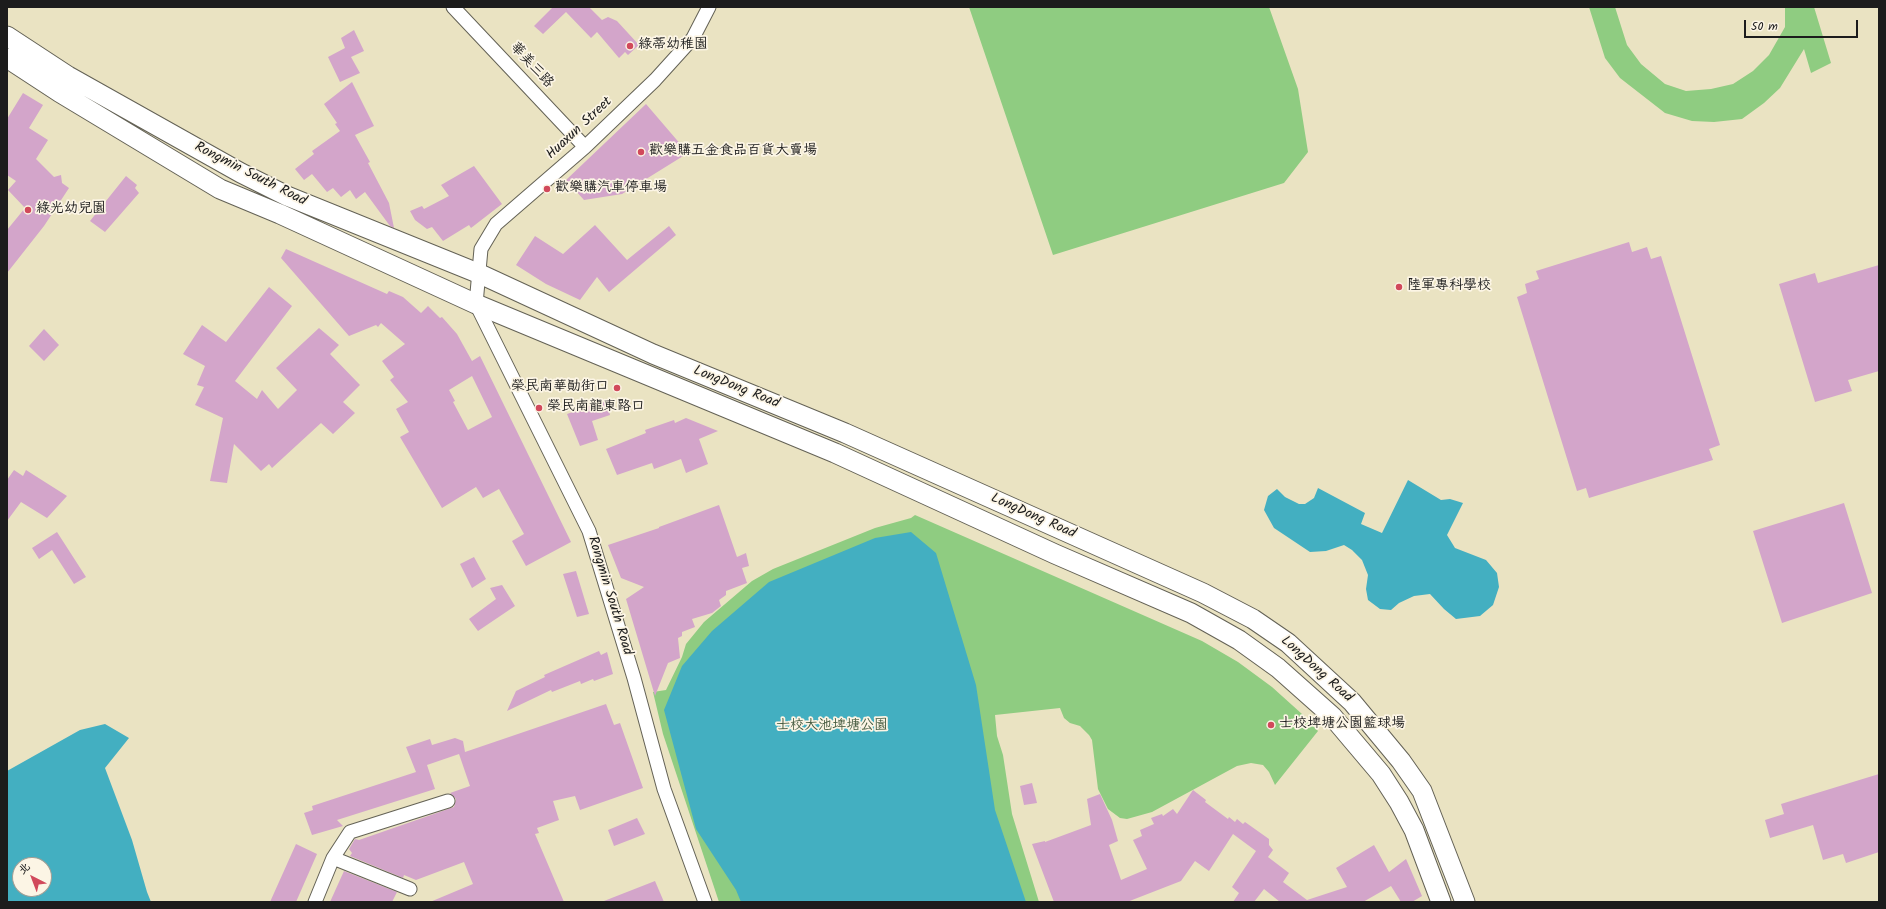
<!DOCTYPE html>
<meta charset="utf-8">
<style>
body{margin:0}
#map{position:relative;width:1886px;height:909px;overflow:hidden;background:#eae3c2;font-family:Kalam,"LXGW WenKai TC",sans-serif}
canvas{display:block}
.frame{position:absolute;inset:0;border:8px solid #1c1c1c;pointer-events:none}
.north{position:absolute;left:12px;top:857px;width:40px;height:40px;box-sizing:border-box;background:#fcf5e5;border:1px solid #a29e95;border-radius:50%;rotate:318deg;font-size:11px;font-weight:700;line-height:16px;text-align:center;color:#1c1c1c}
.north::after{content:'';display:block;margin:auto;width:14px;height:18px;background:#d1495b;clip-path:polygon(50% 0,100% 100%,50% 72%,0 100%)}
.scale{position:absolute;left:1744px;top:20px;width:114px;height:18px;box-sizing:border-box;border:2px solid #1c1c1c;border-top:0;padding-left:5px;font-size:12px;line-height:14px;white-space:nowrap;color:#1c1c1c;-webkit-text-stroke:3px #fcf5e5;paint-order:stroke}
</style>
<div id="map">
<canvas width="1886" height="909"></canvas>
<div class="frame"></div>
<div class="north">北</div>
<div class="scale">50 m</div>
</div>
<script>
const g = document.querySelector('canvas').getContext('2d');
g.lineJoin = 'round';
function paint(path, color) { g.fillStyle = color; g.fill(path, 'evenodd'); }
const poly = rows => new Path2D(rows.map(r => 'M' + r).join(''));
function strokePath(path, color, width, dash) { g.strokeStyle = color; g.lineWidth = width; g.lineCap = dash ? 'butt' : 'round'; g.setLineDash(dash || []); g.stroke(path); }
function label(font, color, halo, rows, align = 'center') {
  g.font = font + ' Kalam,"LXGW WenKai TC",sans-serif'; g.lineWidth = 3.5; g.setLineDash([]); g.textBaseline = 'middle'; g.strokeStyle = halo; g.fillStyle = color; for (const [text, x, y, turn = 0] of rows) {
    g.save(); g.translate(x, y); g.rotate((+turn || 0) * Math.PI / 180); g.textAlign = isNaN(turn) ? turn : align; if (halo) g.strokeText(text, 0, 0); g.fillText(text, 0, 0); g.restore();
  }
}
const green = poly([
 [969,7,1269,7,1298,89,1308,152,1284,183,1053,255],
 [1589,7,1615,7,1627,45,1641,64,1665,84,1686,91,1711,89,1733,84,1753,71,1769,55,1785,27,1785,7,1814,7,1831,63,1811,73,1804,49,1780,88,1764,103,1742,119,1714,122,1692,121,1665,113,1620,78,1605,58],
 [915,515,1202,641,1238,662,1272,687,1302,714,1318,731,1275,785,1269,772,1263,765,1251,763,1237,766,1152,812,1127,819,1120,818,1108,809,1098,789,1092,740,1089,735,1080,726,1070,723,1064,718,1060,708,995,715,997,736,1003,755,1012,814,1039,902,719,902,663,734,653,692,666,690,682,657,686,644,704,622,752,581,773,569,875,528,911,518]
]);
const water = poly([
 [1408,480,1441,500,1450,499,1463,503,1447,535,1455,548,1486,560,1497,573,1499,587,1493,605,1480,616,1456,619,1444,609,1430,594,1414,596,1399,603,1391,610,1380,609,1368,600,1366,589,1368,575,1362,560,1352,550,1344,545,1326,551,1310,552,1274,528,1264,510,1268,496,1277,489,1285,497,1299,504,1305,504,1314,498,1318,488,1365,513,1361,524,1382,533],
 [911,532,936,553,976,685,995,810,1026,902,741,902,736,890,696,829,664,710,682,666,712,631,769,582,875,538],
 [105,724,129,738,105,768,132,840,147,892,151,902,7,902,7,771,80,730],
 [20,865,44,865,44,889,20,889]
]);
const building = poly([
 [553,7,589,7,602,20,608,17,617,21,639,45,628,55,625,52,619,58,597,32,591,38,566,12,543,34,534,26],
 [354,30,364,51,351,57,360,73,340,82,328,57,345,48,341,38],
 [352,82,374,126,355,135,370,162,368,163,389,203,394,228,390,226,365,192,356,199,350,190,341,197,333,188,327,192,312,174,304,180,295,169,314,154,312,151,340,131,335,124,337,123,324,104],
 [23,93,43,105,29,128,48,140,36,159,54,177,61,175,62,183,69,188,44,226,7,273,7,230,25,208,8,190,16,181,7,175,7,119],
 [646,104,688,153,622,194,584,200,566,180],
 [474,166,502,204,471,228,469,225,443,241,432,227,427,229,415,220,410,211,422,206,424,209,449,196,441,185],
 [126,176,137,185,135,188,139,193,105,232,90,221],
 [595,225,627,260,669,226,676,235,609,292,597,277,580,300,546,284,516,265,535,236,563,254],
 [1629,242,1632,252,1647,247,1651,259,1661,256,1720,445,1709,449,1713,460,1589,498,1586,488,1577,491,1517,297,1527,293,1525,284,1539,279,1536,271],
 [286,249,387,294,389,291,403,297,421,313,428,306,440,318,442,317,457,334,472,361,480,356,571,542,526,566,512,541,524,534,499,489,483,498,476,487,442,508,400,437,409,432,396,409,408,402,390,380,394,377,382,361,405,344,381,323,378,327,376,325,349,336,281,258],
 [472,376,492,417,468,430,453,402,455,401,449,390],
 [1879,265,1879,371,1848,380,1852,391,1815,402,1779,284,1815,273,1818,283],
 [269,287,292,306,235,381,257,399,262,390,278,409,297,390,276,368,319,328,339,345,330,354,360,385,343,402,355,413,333,434,321,423,272,468,269,464,261,471,234,444,227,483,210,481,223,418,195,405,204,387,197,385,205,366,183,354,202,325,226,342],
 [44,329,59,345,44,361,29,346],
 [606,400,610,415,592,421,598,440,580,446,567,414],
 [686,418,718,431,699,439,708,464,686,473,681,459,654,469,652,463,617,475,606,449,646,433,645,430,674,420,675,423],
 [14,470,23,476,26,470,67,496,47,518,21,502,7,521,7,480],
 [1844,503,1872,593,1782,623,1753,531],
 [719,505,737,557,746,553,749,566,742,568,747,583,726,591,726,595,719,600,721,606,712,613,692,619,695,627,682,632,682,636,678,638,680,658,668,663,655,696,626,599,644,587,621,578,608,545,659,528,659,527],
 [57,532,86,577,74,584,52,550,39,559,32,548],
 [474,557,486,579,472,588,460,564],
 [576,571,589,614,577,617,563,574],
 [502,585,515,606,478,631,469,619,496,599,490,588],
 [599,651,601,655,607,652,613,674,594,681,593,679,581,684,580,681,552,692,551,690,507,711,516,691,545,677,544,675],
 [606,704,614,725,620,723,643,788,580,810,575,796,553,801,559,820,537,828,539,833,535,834,564,902,430,902,473,884,464,862,416,880,404,875,403,878,350,856,352,853,349,849,355,839,359,840,454,807,456,799,450,793,470,786,459,754,427,765,435,789,337,820,343,826,312,835,304,813,313,810,312,806,416,772,406,747,430,739,432,745,455,738,463,741,465,752],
 [1879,774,1879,852,1846,863,1843,854,1823,860,1813,825,1770,838,1765,820,1784,814,1781,804],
 [1032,783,1037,803,1024,805,1020,786],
 [1193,790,1206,800,1205,802,1228,819,1229,817,1235,822,1237,819,1243,824,1245,822,1269,839,1269,845,1273,850,1268,857,1289,873,1283,882,1307,900,1347,887,1336,868,1374,845,1389,872,1406,859,1422,896,1412,902,1401,902,1391,886,1363,902,1280,902,1264,889,1254,902,1233,902,1239,893,1232,887,1256,851,1233,834,1209,871,1195,861,1181,881,1127,902,1054,902,1032,844,1045,841,1045,842,1091,825,1087,799,1100,794,1112,820,1118,841,1109,845,1121,880,1147,869,1133,840,1142,836,1140,830,1154,824,1151,818,1162,814,1163,816,1173,809,1177,814],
 [637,818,645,834,614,846,608,830],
 [296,844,317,854,296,902,270,902],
 [344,871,397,892,392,902,330,902],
 [655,881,664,902,604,902,604,901]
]);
const street = poly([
 [453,7,585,147],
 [333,858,410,889],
 [315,902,333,858,350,832,448,801],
 [705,902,664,789,634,678,589,531,476,304,481,249,496,224,585,147,655,80,693,38,709,7]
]);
const secondary = poly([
 [7,36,68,76,241,173,287,196,480,274,653,354,845,433,1203,593,1253,619,1288,643,1352,702,1401,761,1422,791,1465,902],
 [7,58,59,92,220,189,280,214,476,304,835,453,1055,554,1191,613,1239,640,1278,668,1332,716,1381,774,1399,802,1414,830,1441,902]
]);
const markers = [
 [630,46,4,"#d1495b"],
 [641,152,4,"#d1495b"],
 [547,189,4,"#d1495b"],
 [28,210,4,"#d1495b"],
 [1399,287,4,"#d1495b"],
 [617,388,4,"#d1495b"],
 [539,408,4,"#d1495b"],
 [1271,725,4,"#d1495b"]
];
const poiNames = [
 ["綠蒂幼稚園",638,46],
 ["歡樂購五金食品百貨大賣場",649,152],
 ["歡樂購汽車停車場",555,189],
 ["綠光幼兒園",36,210],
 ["陸軍專科學校",1407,287],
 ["榮民南華勛街口",609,388,"right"],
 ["榮民南龍東路口",547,408],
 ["士校埤塘公園籃球場",1279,725]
];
const streetNames = [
 ["華美三路",531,66,47],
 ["Huaxun Street",580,129,-43],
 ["Rongmin South Road",250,175,27],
 ["LongDong Road",736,388,22],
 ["LongDong Road",1033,517,24],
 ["Rongmin South Road",609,596,73],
 ["LongDong Road",1316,670,42]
];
const parkNames = [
 ["士校大池埤塘公園",832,727]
];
paint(green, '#8fcc81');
paint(water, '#43afc1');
paint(building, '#d3a5ca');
strokePath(street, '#646256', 15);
strokePath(secondary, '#646256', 21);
strokePath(street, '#fff', 13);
strokePath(secondary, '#fff', 19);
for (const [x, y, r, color] of markers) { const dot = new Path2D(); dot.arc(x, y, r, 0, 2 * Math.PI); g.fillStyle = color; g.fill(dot); strokePath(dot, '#fcf5e5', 1.5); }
label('14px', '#1c1c1c', '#fcf5e5', poiNames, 'left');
label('14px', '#1c1c1c', '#fcf5e5', streetNames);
label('14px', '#445a3f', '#fcf5e5', parkNames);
</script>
